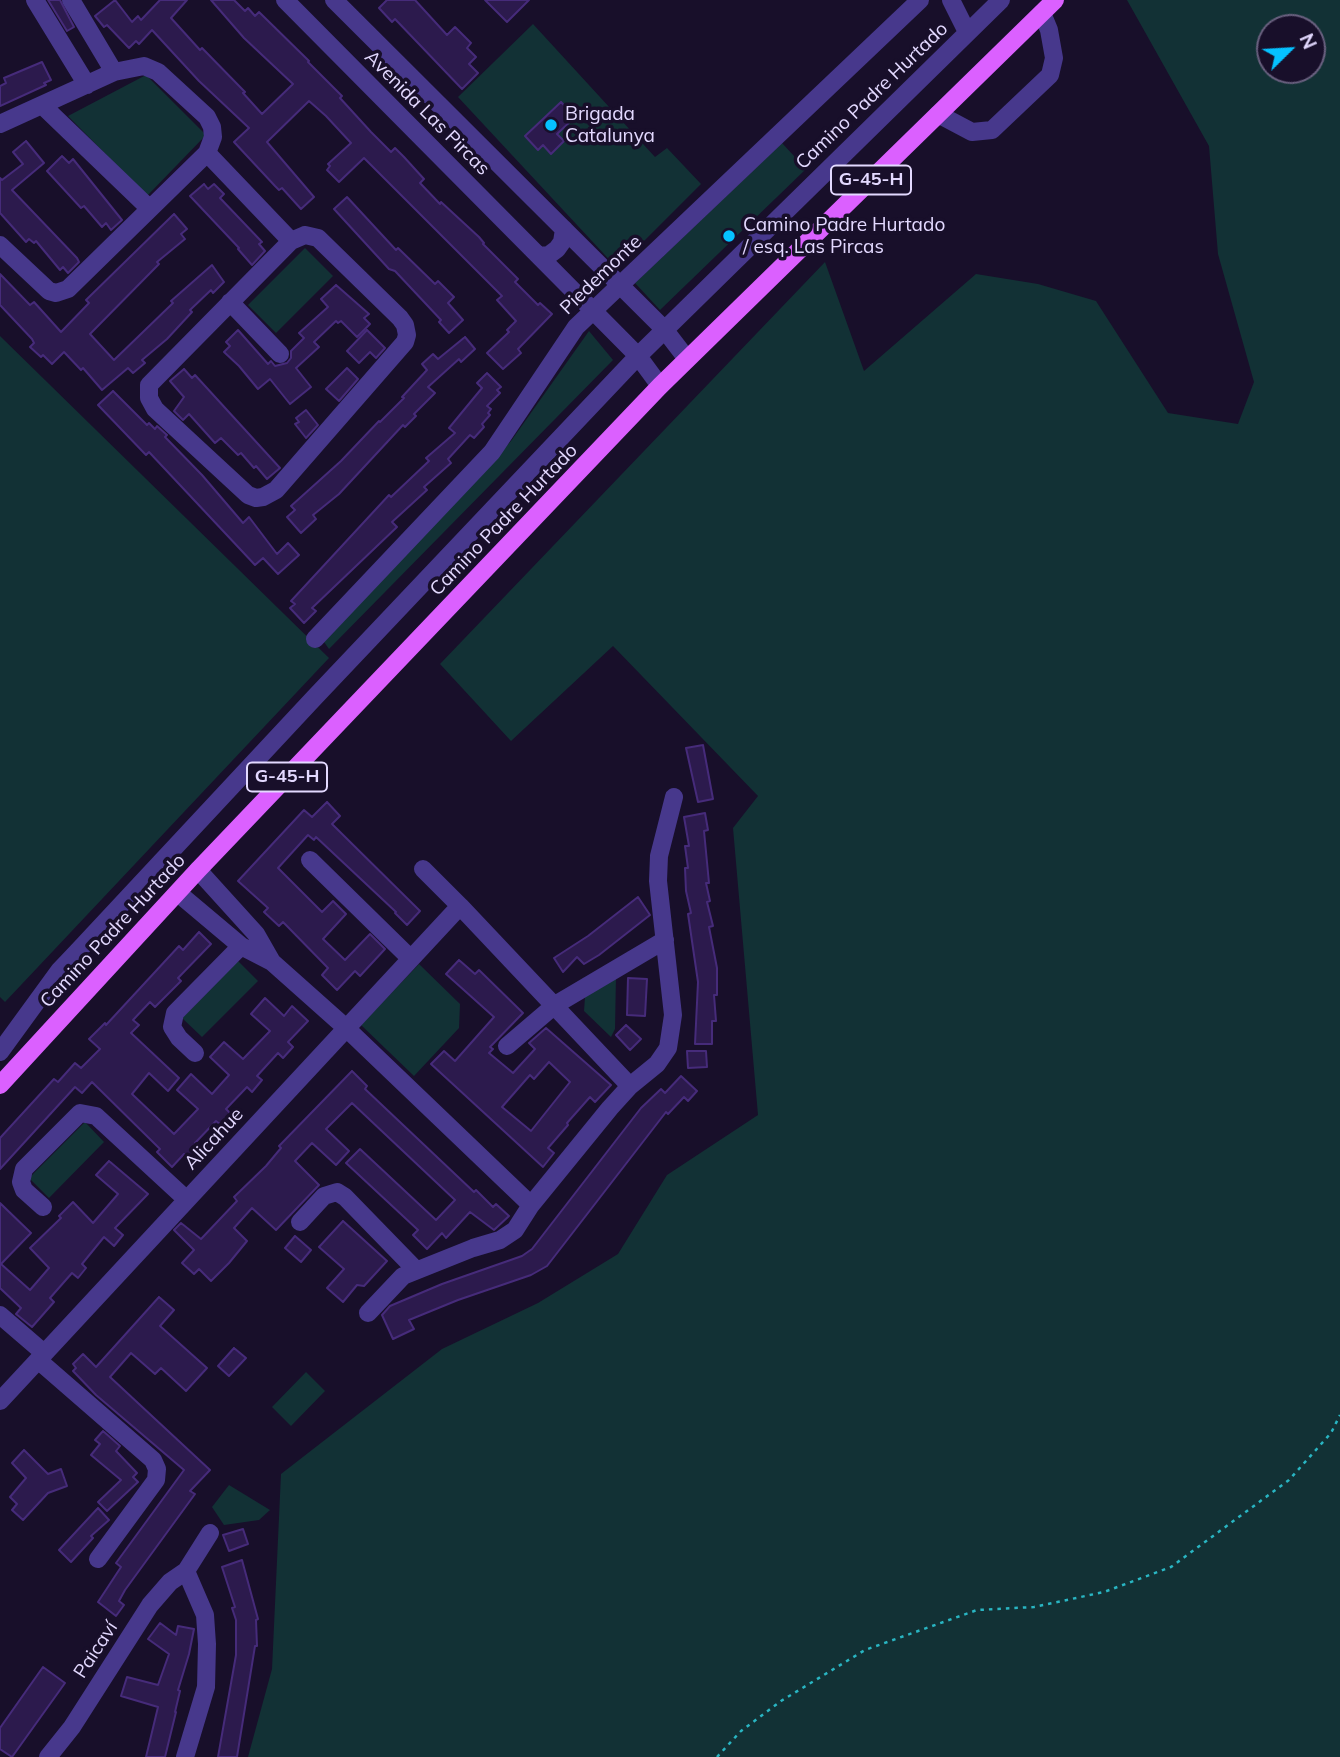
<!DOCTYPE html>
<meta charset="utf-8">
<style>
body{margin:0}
#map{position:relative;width:1340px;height:1757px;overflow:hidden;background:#180f2a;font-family:Mulish,sans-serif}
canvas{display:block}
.north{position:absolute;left:1256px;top:14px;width:70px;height:70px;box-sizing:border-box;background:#180f2a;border:2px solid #69607f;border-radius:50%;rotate:66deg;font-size:19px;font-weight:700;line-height:28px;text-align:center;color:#e3d9ff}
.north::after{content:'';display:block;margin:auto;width:24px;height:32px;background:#05c1ff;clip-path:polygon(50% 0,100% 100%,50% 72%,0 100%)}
</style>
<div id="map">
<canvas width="1340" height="1757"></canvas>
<div class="north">N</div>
</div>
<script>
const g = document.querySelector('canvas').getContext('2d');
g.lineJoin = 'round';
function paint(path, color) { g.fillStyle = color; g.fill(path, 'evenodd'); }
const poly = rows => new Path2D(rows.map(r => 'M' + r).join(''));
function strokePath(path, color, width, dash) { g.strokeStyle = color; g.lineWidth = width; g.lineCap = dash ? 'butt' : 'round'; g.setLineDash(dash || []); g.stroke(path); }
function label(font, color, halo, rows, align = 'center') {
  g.font = font + ' Mulish,sans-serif'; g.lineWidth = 7; g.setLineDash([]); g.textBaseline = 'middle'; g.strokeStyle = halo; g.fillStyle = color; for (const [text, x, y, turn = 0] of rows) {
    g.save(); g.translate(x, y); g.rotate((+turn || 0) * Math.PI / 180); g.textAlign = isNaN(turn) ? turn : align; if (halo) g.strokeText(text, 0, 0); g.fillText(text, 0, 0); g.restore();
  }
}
const green = poly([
 [1127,0,1340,0,1340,1757,248,1757,272,1669,281,1474,442,1349,538,1303,618,1254,667,1175,758,1115,733,828,758,796,613,646,511,741,440,664,825,262,864,371,976,274,1038,284,1096,301,1168,413,1238,424,1254,382,1218,254,1209,146],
 [1270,28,1312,28,1312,70,1270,70],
 [533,24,655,157,667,148,701,184,617,268,458,97],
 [146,75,206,135,147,196,68,116],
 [782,143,806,169,660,310,635,283],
 [305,248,333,276,276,333,248,305],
 [589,331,613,360,329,649,324,642,511,441],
 [0,336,329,658,5,1002,0,997],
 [238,961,258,981,202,1037,182,1018],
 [419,964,460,1004,459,1028,414,1076,361,1025],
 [616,976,615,1029,611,1037,584,1011,585,997],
 [85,1122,104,1142,49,1198,29,1178],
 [306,1372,325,1391,291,1426,272,1407],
 [229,1485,270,1510,259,1520,224,1525,212,1507]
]);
const building = poly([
 [48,0,60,0,74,27,67,31,48,0],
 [115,0,132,22,138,16,141,20,160,0,187,0,171,18,200,50,202,48,245,92,243,93,262,114,293,84,244,38,211,0,234,0,245,11,248,8,255,16,259,12,309,61,308,62,342,96,340,98,371,132,391,152,395,148,404,157,424,179,420,183,440,204,441,202,479,237,484,243,483,244,518,279,515,282,538,305,540,303,552,314,518,349,521,353,503,369,487,353,509,332,507,330,516,321,497,300,502,296,364,158,339,182,327,170,330,166,328,164,351,143,326,116,309,101,267,142,314,197,301,209,282,188,279,190,275,186,234,142,249,128,199,81,152,30,139,44,136,41,129,48,107,25,104,27,95,16,115,0],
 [387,0,415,0,447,35,455,27,471,43,467,48,476,57,469,64,478,73,462,89,395,19,392,22,379,8,387,0],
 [485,0,529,0,507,22,485,0],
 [42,62,51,80,44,83,46,85,0,106,0,86,6,83,4,78,42,62],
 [561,102,575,117,557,134,564,141,551,154,543,145,538,150,525,136,561,102],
 [26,141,44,163,12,190,77,258,79,262,68,273,63,267,60,270,36,241,34,243,29,239,26,242,0,213,0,178,2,180,23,164,13,152,26,141],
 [62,156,69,163,73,159,122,220,111,230,106,223,102,227,84,206,81,208,47,171,62,156],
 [204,184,208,189,214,184,224,194,220,198,262,242,259,244,265,251,252,265,238,249,239,248,190,196,204,184],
 [347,197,396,250,398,248,435,284,438,281,454,297,448,303,463,320,449,333,439,322,441,320,395,271,389,269,334,209,347,197],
 [174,214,187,229,181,234,185,239,157,262,159,264,90,334,114,360,173,303,171,301,212,265,224,282,213,293,211,290,190,310,192,312,167,339,142,360,145,363,133,373,128,368,102,390,83,368,81,370,64,352,52,364,43,355,41,357,30,347,34,343,32,339,0,305,0,274,30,305,34,302,61,332,89,303,86,300,174,214],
 [336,285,369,314,364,318,370,324,357,337,341,321,338,323,336,321,314,342,319,347,296,368,311,387,290,404,270,379,258,389,239,366,224,352,230,346,226,342,238,330,268,364,271,361,275,366,287,363,291,358,291,351,304,338,299,333,328,307,321,299,336,285],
 [367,330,385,348,376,358,370,352,359,363,347,351,367,330],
 [465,337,475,349,461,362,459,359,428,387,435,393,414,414,416,416,405,427,403,425,339,494,313,515,316,519,301,533,287,517,295,510,291,506,341,461,379,421,380,422,404,398,402,397,427,370,422,364,433,354,438,359,465,337],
 [347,368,358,379,339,401,326,389,347,368],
 [184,369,192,378,195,375,280,468,267,479,256,466,254,468,241,453,238,455,221,438,215,443,189,414,183,420,174,411,184,397,170,381,184,369],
 [487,373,501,387,497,390,500,393,487,406,491,409,488,413,490,415,482,424,484,427,474,438,470,435,448,459,451,463,424,487,427,490,392,522,397,527,312,608,316,611,304,623,290,608,295,604,291,601,389,495,391,497,429,461,426,458,455,433,449,428,482,388,477,383,487,373],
 [113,391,147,425,149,423,155,429,157,426,167,435,165,437,202,475,243,523,249,517,277,554,288,543,299,555,278,574,263,558,255,565,149,452,146,455,98,405,113,391],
 [306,410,318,425,306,438,295,424,299,422,296,418,306,410],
 [703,745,713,799,698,802,686,748,703,745],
 [327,802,340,816,332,824,420,911,407,925,395,913,396,912,316,837,314,840,308,835,278,868,322,912,333,901,346,914,323,939,345,960,370,934,385,949,360,976,355,971,337,990,322,975,328,968,283,922,279,926,264,912,268,908,238,881,304,810,312,817,327,802],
 [705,813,708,830,704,831,709,883,706,883,710,901,707,902,713,926,709,927,717,968,717,995,714,995,716,1021,712,1021,712,1044,695,1044,698,982,688,914,691,913,686,891,685,868,688,868,685,846,689,846,684,817,705,813],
 [638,897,650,915,599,955,584,964,577,957,563,972,554,958,588,936,638,897],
 [199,932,211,944,178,978,181,981,155,1007,150,1002,133,1020,139,1025,131,1033,179,1078,168,1091,149,1073,132,1094,174,1134,198,1109,177,1090,191,1074,212,1094,229,1075,210,1057,224,1042,243,1059,270,1031,251,1014,265,998,284,1016,292,1006,308,1021,288,1042,293,1047,283,1058,278,1053,257,1076,262,1080,252,1092,247,1087,226,1109,231,1114,221,1125,216,1121,195,1143,200,1147,189,1159,184,1154,172,1167,157,1152,160,1149,92,1082,82,1093,75,1087,0,1169,0,1138,54,1079,58,1082,75,1063,81,1068,100,1049,89,1039,105,1023,106,1025,179,946,183,950,199,932],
 [459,960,475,974,479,970,523,1013,490,1047,493,1049,489,1053,513,1073,535,1049,529,1043,546,1028,611,1085,595,1102,590,1097,567,1123,568,1125,548,1148,554,1153,543,1167,431,1064,444,1051,455,1061,494,1017,446,974,459,960],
 [549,1062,570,1082,531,1131,502,1107,530,1075,534,1079,549,1062],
 [628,978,647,979,645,1016,627,1015,628,978],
 [626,1025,641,1039,630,1050,616,1035,626,1025],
 [687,1051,706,1051,707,1067,688,1068,687,1051],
 [352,1071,367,1086,365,1089,474,1192,476,1190,493,1207,496,1204,509,1216,494,1230,470,1212,446,1238,442,1233,427,1249,413,1235,418,1230,346,1163,360,1149,436,1220,455,1200,352,1103,326,1129,349,1151,336,1165,312,1143,295,1161,319,1185,276,1230,252,1208,234,1228,247,1241,229,1263,211,1281,199,1269,194,1274,182,1263,194,1250,174,1230,181,1223,201,1239,237,1201,234,1197,266,1166,281,1148,279,1146,352,1071],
 [681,1076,697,1091,688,1101,684,1097,668,1114,666,1112,547,1266,531,1275,458,1300,409,1320,414,1329,393,1339,382,1315,390,1306,442,1284,522,1256,532,1249,641,1108,661,1089,665,1093,681,1076],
 [109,1161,148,1194,115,1228,123,1235,114,1246,104,1237,82,1264,86,1268,78,1278,72,1273,50,1298,54,1302,32,1327,16,1314,21,1308,0,1288,0,1203,31,1233,1,1264,30,1290,49,1268,30,1248,61,1218,59,1216,73,1202,93,1223,118,1194,96,1175,109,1161],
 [343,1221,387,1261,364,1286,357,1285,343,1302,327,1288,344,1269,319,1247,343,1221],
 [295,1236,311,1250,301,1262,285,1248,295,1236],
 [159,1297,174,1310,160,1326,207,1368,186,1391,161,1368,155,1374,131,1353,110,1377,210,1470,190,1491,195,1494,125,1590,119,1601,124,1605,116,1616,98,1602,121,1567,116,1563,184,1470,96,1395,73,1371,76,1368,73,1364,83,1354,96,1367,159,1297],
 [234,1348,246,1358,229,1376,218,1366,234,1348],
 [103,1431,120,1446,116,1451,137,1473,133,1477,138,1482,107,1511,98,1502,121,1480,91,1455,100,1444,95,1440,103,1431],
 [24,1450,48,1474,61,1469,67,1486,48,1493,23,1520,12,1510,17,1504,10,1497,26,1478,12,1463,24,1450],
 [98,1508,109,1520,91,1536,93,1538,71,1562,59,1550,98,1508],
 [243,1529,248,1544,229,1551,223,1535,243,1529],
 [242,1560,258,1619,256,1620,257,1646,255,1646,237,1757,218,1757,236,1655,236,1620,232,1608,235,1607,222,1567,242,1560],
 [160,1623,176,1635,178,1626,194,1629,189,1654,178,1690,180,1691,175,1712,176,1712,165,1757,146,1757,158,1707,121,1696,127,1677,158,1685,169,1654,148,1639,160,1623],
 [43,1667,65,1683,12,1757,0,1749,0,1728,43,1667]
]);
const path = poly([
 [717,1757,741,1731,781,1701,865,1650,977,1610,1034,1607,1104,1592,1171,1567,1289,1480,1331,1433,1340,1415]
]);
const minor = poly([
 [35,0,87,85],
 [71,0,114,72],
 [285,0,638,356,660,386],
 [334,0,664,329,687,359],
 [951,0,967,32],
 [43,106,149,208],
 [938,114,972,132,992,130,1050,75,1054,58,1049,30,1042,13],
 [0,124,114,72,144,66,158,72,207,117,212,127,213,137,207,153,68,289,56,293,49,291,0,245],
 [207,153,291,241],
 [305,235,318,238,400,318,405,325,407,335,405,342,276,490,263,497,256,498,248,495,155,409,149,398,149,385,291,241,305,235],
 [539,256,549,255,557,249,562,242,564,229],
 [230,302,280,354],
 [315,639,492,452,576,327,920,0],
 [310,860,410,958],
 [423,869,460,906,630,1086],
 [198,870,256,934,272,962],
 [178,893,241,946,272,962,345,1027,531,1205],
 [507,1046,555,1005,665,940],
 [0,1052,59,971,78,951,314,698,638,356,1001,0],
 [195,1053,179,1038,172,1027,175,1013,241,946],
 [43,1207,24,1190,21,1182,24,1169,80,1113,96,1116,187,1200],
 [300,1222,324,1196,337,1192,345,1197,416,1270],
 [368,1313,403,1276,473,1248,500,1240,515,1230,531,1205,610,1108,630,1086,657,1064,668,1048,673,1015,658,881,659,856,674,797],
 [0,1315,44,1353],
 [38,1360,153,1460,157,1469,156,1480,98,1559],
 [0,1401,460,906],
 [48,1757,72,1727,150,1605,170,1582,186,1571,210,1533],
 [185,1757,206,1687,207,1644,205,1615,186,1571]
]);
const major = poly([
 [0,1085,198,870,660,386,1055,0]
]);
const markers = [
 [551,125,7,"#05c1ff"],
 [729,236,7,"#05c1ff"]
];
const shields = [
 [871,180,80],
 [287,777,80]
];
const shieldNames = [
 ["G-45-H",871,180],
 ["G-45-H",287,777]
];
const streetNames = [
 ["Camino Padre Hurtado",872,96,-44],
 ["Avenida Las Pircas",427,113,45],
 ["Piedemonte",601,275,-44],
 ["Camino Padre Hurtado",504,520,-46],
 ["Camino Padre Hurtado",113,931,-47],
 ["Alicahue",214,1139,-47],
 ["Paicaví",96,1650,-57]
];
const poiNames = [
 ["Brigada",565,114],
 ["Catalunya",565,136],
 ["Camino Padre Hurtado",743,225],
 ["/ esq. Las Pircas",743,247]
];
paint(green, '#123135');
paint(building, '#2c1a4d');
strokePath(building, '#462b7a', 2);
strokePath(path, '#29b5c2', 2.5, [3.5, 5]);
strokePath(minor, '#47388c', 18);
strokePath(major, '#db60ff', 18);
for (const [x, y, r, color] of markers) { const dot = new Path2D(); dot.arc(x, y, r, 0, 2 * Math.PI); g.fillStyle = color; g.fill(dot); strokePath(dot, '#180f2a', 2.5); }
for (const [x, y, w] of shields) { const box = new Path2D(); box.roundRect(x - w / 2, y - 14.5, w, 29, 5); g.fillStyle = '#180f2a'; g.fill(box); strokePath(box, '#e3d9ff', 2); }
label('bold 18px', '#e3d9ff', null, shieldNames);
label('19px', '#e3d9ff', '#180f2a', streetNames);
label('19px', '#e3d9ff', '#180f2a', poiNames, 'left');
</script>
